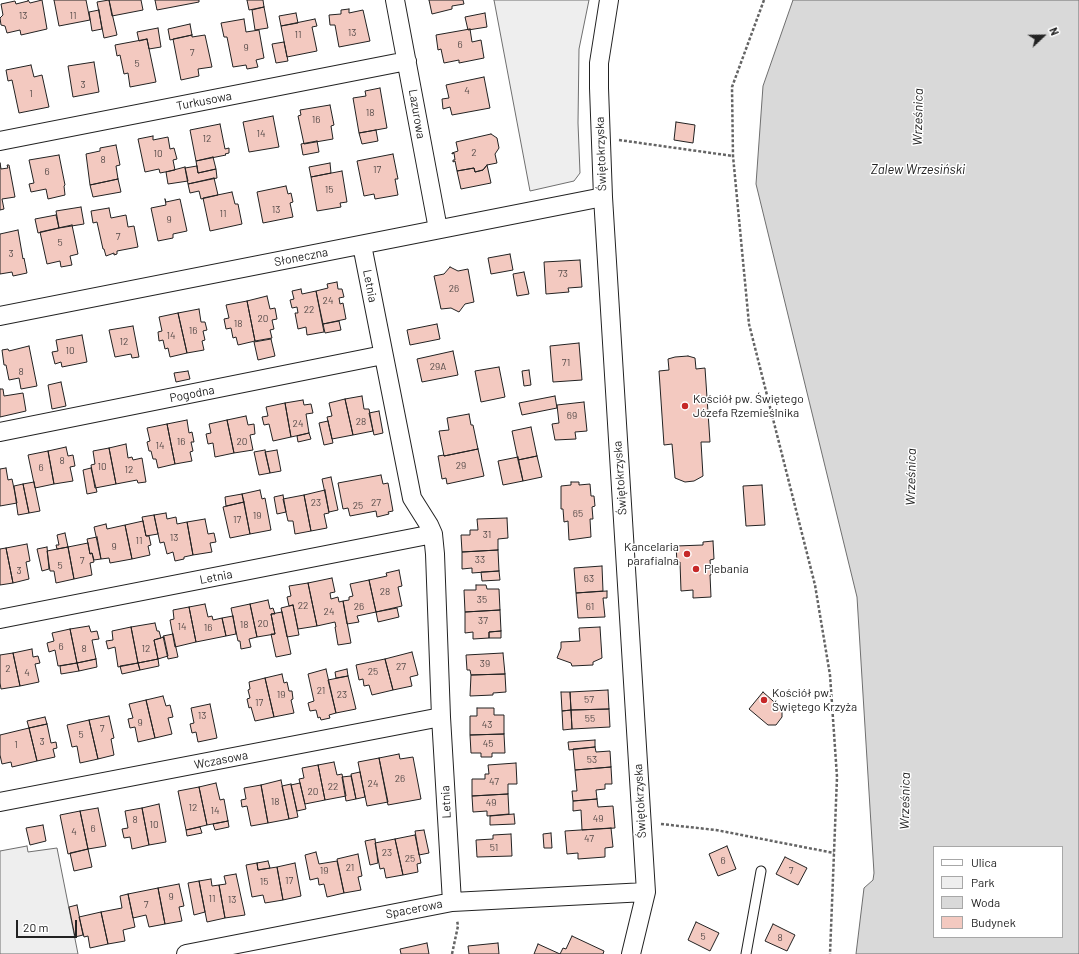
<!DOCTYPE html>
<meta charset="utf-8">
<style>
body{margin:0}
#map{position:relative;width:1079px;height:954px;overflow:hidden;background:#fff;font-family:Barlow,sans-serif}
canvas{display:block}
.legend{position:absolute;left:933px;top:846px;width:130px;height:92px;box-sizing:border-box;background:#fff;border:1px solid #a7a7a7;margin:0;padding:5px 7px;list-style:none;font-size:12px;color:#222}
.legend li{display:flex;align-items:center;gap:8px;height:20px}
.legend b{width:20px;border:1px solid #a7a7a7}
.north{position:absolute;left:1023px;top:16px;width:40px;height:40px;-webkit-text-stroke:3px #fff;paint-order:stroke;rotate:68deg;font-size:11px;font-weight:700;line-height:16px;text-align:center;color:#222}
.north::after{content:'';display:block;margin:auto;width:14px;height:18px;background:#222;clip-path:polygon(50% 0,100% 100%,50% 72%,0 100%)}
.scale{position:absolute;left:16px;top:920px;width:61px;height:18px;box-sizing:border-box;border:2px solid #222;border-top:0;padding-left:5px;font-size:12px;line-height:14px;white-space:nowrap;color:#222;-webkit-text-stroke:3px #fff;paint-order:stroke}
</style>
<div id="map">
<canvas width="1079" height="954"></canvas>
<ul class="legend">
<li><b style="height:5px;background:#fff"></b>Ulica</li>
<li><b style="height:11px;background:#eee"></b>Park</li>
<li><b style="height:11px;background:#d9d9d9"></b>Woda</li>
<li><b style="height:11px;background:#f3c9c0"></b>Budynek</li>
</ul>
<div class="north">N</div>
<div class="scale">20 m</div>
</div>
<script>
const g = document.querySelector('canvas').getContext('2d');
g.lineJoin = 'round';
function paint(path, color) { g.fillStyle = color; g.fill(path, 'evenodd'); }
const poly = rows => new Path2D(rows.map(r => 'M' + r).join(''));
function strokePath(path, color, width, dash) { g.strokeStyle = color; g.lineWidth = width; g.lineCap = dash ? 'butt' : 'round'; g.setLineDash(dash || []); g.stroke(path); }
function label(font, color, halo, rows, align = 'center') {
  g.font = font + ' Barlow,sans-serif'; g.lineWidth = 3; g.setLineDash([]); g.textBaseline = 'middle'; g.strokeStyle = halo; g.fillStyle = color; for (const [text, x, y, turn = 0] of rows) {
    g.save(); g.translate(x, y); g.rotate((+turn || 0) * Math.PI / 180); g.textAlign = isNaN(turn) ? turn : align; if (halo) g.strokeText(text, 0, 0); g.fillText(text, 0, 0); g.restore();
  }
}
const green = poly([
 [494,0,589,0,579,49,578,123,580,173,574,181,530,191,494,0],
 [27,846,28,852,57,848,78,954,0,954,0,851,27,846]
]);
const water = poly([
 [793,0,1079,0,1079,954,856,954,864,888,873,880,874,873,857,597,756,184,763,86,793,0],
 [934,847,1062,847,1062,937,934,937,934,847]
]);
const building = poly([
 [28,0,30,3,42,0,47,29,21,35,20,30,7,33,5,26,1,25,0,18,3,15,1,4,15,1,16,4,28,1,28,0],
 [54,0,86,0,90,20,59,26,54,0],
 [109,0,141,0,143,10,112,16,109,0],
 [109,0,117,35,104,38,97,2,109,0],
 [155,0,199,0,199,2,157,10,155,0],
 [247,0,263,0,264,7,249,10,247,0],
 [429,0,463,0,464,4,452,6,452,9,432,14,429,0],
 [264,7,268,28,255,30,252,10,264,7],
 [349,9,349,13,363,10,370,41,339,47,335,25,330,25,329,15,341,14,341,10,349,9],
 [99,10,102,29,92,31,89,12,99,10],
 [296,13,298,23,281,26,279,16,296,13],
 [485,13,487,27,468,30,465,17,485,13],
 [244,19,246,32,259,30,264,58,256,60,258,67,247,69,246,65,233,67,227,37,224,37,221,23,244,19],
 [315,19,317,26,312,27,317,51,287,57,281,26,315,19],
 [190,24,192,35,170,40,168,29,190,24],
 [158,28,161,47,149,49,147,39,139,41,137,32,158,28],
 [470,29,472,42,481,40,484,58,459,63,459,60,444,63,441,49,438,50,436,35,470,29],
 [192,35,192,37,205,35,212,67,198,69,199,76,181,80,173,39,192,35],
 [147,39,156,82,130,87,128,73,124,74,120,55,117,56,115,45,147,39],
 [284,42,288,61,276,63,272,44,284,42],
 [94,62,99,92,73,97,68,66,94,62],
 [31,65,34,77,42,75,49,107,19,113,12,80,8,81,6,70,31,65],
 [484,77,490,108,452,115,450,107,443,109,442,99,449,98,446,85,484,77],
 [380,88,387,128,359,133,353,98,366,96,365,91,380,88],
 [330,105,334,125,331,126,333,139,304,144,298,116,301,115,300,110,330,105],
 [273,116,279,147,249,152,243,122,273,116],
 [676,122,695,125,693,143,674,140,676,122],
 [220,124,225,149,229,148,229,153,225,154,226,155,196,161,190,130,220,124],
 [376,130,378,141,362,144,359,133,376,130],
 [491,134,497,138,499,148,495,154,497,163,487,165,483,170,475,172,474,168,457,171,455,161,453,162,453,160,455,160,454,153,452,154,452,153,458,151,456,142,491,134],
 [153,136,153,140,168,137,170,149,174,148,177,159,173,160,175,170,160,173,159,169,145,172,138,139,153,136],
 [317,141,319,152,303,155,301,144,317,141],
 [116,145,120,165,116,166,118,179,90,185,86,154,100,151,100,148,116,145],
 [393,154,398,179,395,179,398,195,375,199,374,194,364,196,357,161,393,154],
 [59,155,65,185,64,186,65,195,48,199,46,189,31,192,29,184,34,183,29,160,59,155],
 [213,157,216,169,198,173,196,161,213,157],
 [0,163,1,169,8,168,7,165,9,165,15,197,2,199,4,209,0,210,0,163],
 [330,163,331,173,311,177,309,167,330,163],
 [487,165,491,183,461,189,457,171,474,168,475,172,483,170,487,165],
 [197,166,198,173,216,169,217,178,188,184,185,168,197,166],
 [185,167,188,181,168,184,166,172,185,167],
 [342,171,347,202,340,203,341,207,317,211,311,177,342,171],
 [214,178,218,195,201,199,199,191,190,193,188,184,214,178],
 [118,179,121,192,93,197,90,185,118,179],
 [286,186,288,194,291,193,293,202,290,203,293,217,263,223,257,192,286,186],
 [232,192,235,204,238,204,242,224,210,231,203,198,232,192],
 [165,199,166,202,180,199,187,231,173,234,173,238,158,241,151,208,166,205,165,199],
 [81,207,84,224,59,228,56,211,81,207],
 [109,208,111,218,126,215,128,227,134,226,138,247,117,251,117,254,114,255,114,253,106,256,104,249,103,249,97,222,93,223,91,211,109,208],
 [56,215,59,228,38,233,35,219,56,215],
 [72,225,78,254,70,256,72,265,61,267,60,261,47,264,40,232,72,225],
 [18,230,23,259,24,258,27,273,13,276,12,272,0,274,0,234,18,230],
 [510,254,513,270,491,274,488,258,510,254],
 [580,260,582,287,568,288,569,292,546,294,544,262,580,260],
 [450,267,458,271,468,269,474,302,465,304,459,312,451,308,441,309,434,276,444,274,450,267],
 [524,272,529,294,517,296,513,274,524,272],
 [337,282,338,289,342,289,344,297,339,298,340,304,343,303,346,319,323,324,316,291,328,288,327,284,337,282],
 [301,289,302,294,316,291,324,332,307,335,306,327,298,329,295,313,298,313,297,307,292,308,290,300,294,299,292,291,301,289],
 [267,296,270,309,275,308,277,319,272,320,274,329,270,330,272,338,255,341,247,301,267,296],
 [247,301,255,341,238,345,236,337,233,338,231,328,226,329,224,319,229,318,226,305,247,301],
 [199,309,201,322,205,322,207,330,203,331,205,340,202,341,204,350,187,353,178,313,199,309],
 [178,313,187,353,170,357,168,348,165,349,163,340,159,341,158,332,162,331,159,317,178,313],
 [339,321,341,330,325,333,323,324,339,321],
 [437,324,440,339,410,345,407,330,437,324],
 [133,326,139,357,132,358,131,354,115,357,109,330,133,326],
 [82,335,87,362,62,367,61,362,55,364,52,352,58,351,56,340,82,335],
 [271,339,275,356,258,360,254,342,271,339],
 [579,343,582,380,553,382,550,346,579,343],
 [29,346,37,386,21,389,19,378,9,380,6,365,4,365,2,350,8,349,9,351,29,346],
 [453,351,458,375,422,382,417,359,453,351],
 [688,356,695,358,696,369,705,368,710,442,701,442,703,476,694,481,685,482,675,478,672,444,664,445,659,371,669,370,668,359,675,357,688,356],
 [499,367,505,397,481,402,475,371,499,367],
 [529,370,531,385,524,386,522,371,529,370],
 [188,371,190,379,176,382,174,373,188,371],
 [61,382,66,406,52,409,48,385,61,382],
 [0,389,3,389,4,396,23,393,26,411,0,417,0,389],
 [362,396,364,409,369,409,373,431,353,435,345,399,362,396],
 [555,396,557,408,522,415,519,403,555,396],
 [345,399,353,435,332,439,327,417,332,416,329,403,345,399],
 [303,400,304,405,311,404,313,413,306,414,309,433,291,437,285,403,303,400],
 [584,402,587,431,575,432,576,439,555,440,552,424,559,423,557,405,584,402],
 [285,403,291,437,273,441,269,424,264,425,262,417,268,416,266,407,285,403],
 [379,411,383,433,374,435,369,413,379,411],
 [469,414,471,425,473,425,478,449,444,456,439,431,449,430,447,418,469,414],
 [246,416,248,425,254,424,255,434,250,435,253,450,234,453,227,420,246,416],
 [187,420,189,433,192,432,194,442,191,442,193,451,190,452,192,461,175,464,167,424,187,420],
 [227,420,234,453,215,457,213,443,208,444,206,434,211,433,209,424,227,420],
 [328,421,333,443,324,445,319,423,328,421],
 [167,424,175,464,158,468,156,459,153,459,151,451,149,451,147,442,150,441,147,428,167,424],
 [531,427,537,456,518,460,512,431,531,427],
 [309,433,311,439,298,442,297,436,309,433],
 [126,444,128,458,132,457,133,460,142,458,146,482,138,483,137,480,116,484,109,448,126,444],
 [66,447,68,456,73,455,75,466,70,467,73,481,54,484,48,451,66,447],
 [109,448,116,484,95,488,91,465,95,464,93,451,109,448],
 [478,449,484,476,447,484,446,478,442,479,438,456,444,455,444,456,478,449],
 [265,450,270,473,259,475,254,452,265,450],
 [277,450,281,471,270,473,265,452,277,450],
 [48,451,54,484,35,488,28,455,48,451],
 [537,456,542,477,523,481,518,460,537,456],
 [518,457,523,481,503,485,498,461,518,457],
 [6,468,8,480,12,479,17,503,0,506,0,469,6,468],
 [91,468,97,492,87,494,83,470,91,468],
 [381,475,383,484,388,483,393,511,388,512,389,514,377,517,376,511,350,516,348,508,343,509,338,483,381,475],
 [331,477,338,510,329,512,322,479,331,477],
 [34,482,40,511,29,513,23,484,34,482],
 [571,482,579,482,579,485,590,484,591,496,594,496,595,506,592,507,593,519,590,519,591,537,569,540,568,521,564,522,563,509,561,509,561,486,571,485,571,482],
 [23,484,29,513,18,515,14,486,23,484],
 [762,485,765,525,746,526,743,486,762,485],
 [260,490,262,499,265,498,271,530,250,534,242,494,260,490],
 [325,490,329,513,324,514,327,528,311,531,304,495,325,490],
 [242,494,244,502,226,506,225,497,242,494],
 [283,495,286,512,277,514,274,497,283,495],
 [304,495,311,531,295,534,293,521,288,521,283,499,304,495],
 [244,502,250,534,230,538,223,507,244,502],
 [166,513,167,519,176,517,177,524,187,522,193,555,184,557,184,559,175,561,173,552,167,554,164,542,160,543,154,515,166,513],
 [154,515,158,534,146,536,142,517,154,515],
 [507,518,508,538,498,539,498,550,462,552,461,535,470,535,470,530,478,530,477,519,507,518],
 [205,519,208,534,214,533,216,542,210,543,212,552,193,555,187,522,205,519],
 [143,521,146,536,149,536,151,545,148,546,150,555,132,559,125,525,143,521],
 [106,524,107,529,125,525,132,559,110,563,109,558,101,559,94,527,106,524],
 [65,533,68,547,57,549,56,545,59,545,57,535,65,533],
 [97,537,101,559,94,560,92,553,90,554,87,539,97,537],
 [713,541,714,559,710,560,711,575,710,575,711,597,693,598,693,590,681,591,680,562,677,562,676,546,703,545,703,542,713,541],
 [88,543,90,554,92,553,94,562,90,563,92,575,74,579,68,547,88,543],
 [27,544,30,561,26,562,29,579,13,583,6,548,27,544],
 [47,547,49,569,42,571,37,549,47,547],
 [68,547,74,579,56,583,54,571,50,571,47,551,68,547],
 [6,548,13,583,0,585,0,549,6,548],
 [498,550,499,571,472,573,472,568,462,569,462,552,498,550],
 [602,566,603,591,576,593,574,568,602,566],
 [399,570,402,586,398,587,402,606,376,612,369,580,387,576,386,573,399,570],
 [499,571,500,580,482,581,481,572,499,571],
 [332,578,335,592,330,593,331,599,338,597,339,602,343,601,351,643,338,645,335,627,336,627,335,622,317,626,308,583,332,578],
 [369,580,376,612,357,616,359,622,347,624,343,601,349,600,349,597,353,596,350,584,369,580],
 [308,583,317,626,298,629,293,605,289,606,287,597,291,596,289,586,308,583],
 [476,585,486,585,487,589,499,589,500,610,465,612,464,590,476,590,476,585],
 [607,591,607,598,603,598,605,617,578,618,576,593,607,591],
 [268,600,270,609,273,608,275,614,271,614,275,634,257,637,250,604,268,600],
 [205,604,208,617,212,616,213,620,222,618,226,636,196,642,189,607,205,604],
 [250,604,257,637,249,639,251,647,241,649,240,641,238,641,231,608,250,604],
 [293,605,299,635,287,637,281,608,293,605],
 [189,607,196,642,175,647,170,620,174,619,173,610,189,607],
 [397,608,399,617,378,622,376,612,397,608],
 [500,610,501,631,489,632,489,638,473,639,473,632,465,633,465,612,500,610],
 [282,612,291,654,276,657,271,634,275,634,271,614,282,612],
 [233,616,236,634,226,636,222,618,233,616],
 [155,623,157,631,159,631,161,638,154,640,158,659,138,663,131,627,155,623],
 [89,626,91,632,97,631,99,639,92,640,96,659,77,663,70,629,89,626],
 [131,627,138,663,118,667,115,647,108,649,106,641,113,640,112,631,131,627],
 [600,627,602,658,593,662,593,665,572,666,571,663,557,658,561,648,561,642,580,641,579,628,600,627],
 [70,629,77,663,58,666,55,650,49,652,47,643,54,641,52,633,70,629],
 [501,631,501,638,489,638,489,632,501,631],
 [173,634,178,657,168,659,163,636,173,634],
 [164,637,168,656,158,659,154,640,164,637],
 [32,649,33,657,38,656,40,663,35,664,39,682,20,686,13,653,32,649],
 [412,652,418,675,410,677,412,686,393,690,385,659,412,652],
 [13,653,20,686,1,689,0,683,0,655,13,653],
 [503,653,505,674,471,675,470,670,467,670,466,655,503,653],
 [96,659,97,667,79,671,77,663,96,659],
 [158,659,159,666,140,670,138,663,158,659],
 [385,659,393,690,372,695,369,685,364,686,363,679,359,680,356,665,385,659],
 [77,663,79,671,61,674,60,666,77,663],
 [138,663,140,670,122,674,120,666,138,663],
 [326,669,336,713,329,715,330,718,321,720,320,717,318,718,316,710,310,711,308,703,314,701,308,674,326,669],
 [347,669,348,676,336,678,335,672,347,669],
 [282,674,284,683,287,682,289,691,292,691,293,699,291,700,294,713,274,717,265,678,282,674],
 [505,674,506,692,493,693,493,695,470,696,471,675,505,674],
 [348,676,356,709,336,713,328,680,348,676],
 [265,678,274,717,255,721,251,707,249,708,247,699,250,698,248,690,250,689,249,682,265,678],
 [608,690,609,709,571,710,570,692,608,690],
 [561,692,570,692,571,710,562,711,561,692],
 [763,692,782,709,782,717,776,725,768,725,749,709,763,692],
 [163,696,166,706,170,705,173,717,168,718,172,734,155,738,146,700,163,696],
 [146,700,155,738,138,742,135,727,130,728,128,719,133,718,129,704,146,700],
 [210,704,217,738,198,742,196,732,192,733,190,724,194,723,191,708,210,704],
 [477,708,494,708,494,715,504,715,504,734,470,735,470,716,477,716,477,708],
 [609,709,610,727,572,729,571,710,609,709],
 [571,710,572,729,563,730,562,711,571,710],
 [109,716,114,738,111,739,114,755,98,759,89,720,109,716],
 [45,717,47,724,29,728,27,721,45,717],
 [89,720,98,759,80,763,77,746,72,747,67,725,89,720],
 [47,724,51,743,56,742,57,748,53,749,55,757,37,761,29,728,47,724],
 [29,728,37,761,12,767,11,762,2,764,0,755,0,735,29,728],
 [504,734,505,753,492,753,492,757,481,757,481,753,471,753,470,735,504,734],
 [595,740,595,747,569,750,568,742,595,740],
 [595,747,596,752,610,751,611,767,575,770,573,749,595,747],
 [399,754,400,759,413,757,421,799,388,805,379,758,399,754],
 [379,758,388,802,367,806,358,762,379,758],
 [334,762,337,775,342,774,346,796,325,800,318,765,334,762],
 [516,763,517,784,508,784,508,794,472,796,472,779,485,779,485,774,489,774,488,765,516,763],
 [318,765,325,800,305,804,299,779,304,778,302,768,318,765],
 [611,767,612,784,605,784,605,789,596,790,597,799,573,801,572,791,577,791,575,770,611,767],
 [360,772,365,797,356,799,351,774,360,772],
 [351,776,356,799,346,801,342,777,351,776],
 [281,780,289,819,268,823,261,785,281,780],
 [216,783,220,800,224,799,228,821,207,825,199,787,216,783],
 [300,783,306,809,297,811,291,785,300,783],
 [291,784,298,817,289,819,282,786,291,784],
 [261,785,268,823,251,826,247,806,242,807,241,800,246,799,244,788,261,785],
 [199,787,207,825,186,830,178,791,199,787],
 [508,794,509,814,487,816,487,811,473,812,472,796,508,794],
 [597,799,598,807,613,806,615,828,582,830,581,810,573,811,573,801,597,799],
 [159,804,166,842,149,845,142,808,159,804],
 [98,808,106,846,88,849,80,811,98,808],
 [142,808,149,845,132,849,130,837,124,838,122,829,128,828,125,811,142,808],
 [80,811,88,849,68,854,60,815,80,811],
 [514,814,515,824,490,825,490,816,514,814],
 [228,821,229,827,215,830,213,824,228,821],
 [43,825,46,841,30,845,26,828,43,825],
 [200,827,202,833,187,836,186,830,200,827],
 [611,828,613,847,605,848,605,857,578,859,578,853,567,854,565,831,611,828],
 [424,830,429,853,419,855,415,831,424,830],
 [551,833,552,848,544,848,543,834,551,833],
 [511,834,512,856,477,857,476,840,493,839,493,835,511,834],
 [415,835,421,863,417,864,418,872,403,875,395,839,415,835],
 [375,839,378,863,370,865,365,841,375,839],
 [395,839,403,875,386,878,384,868,380,869,375,843,395,839],
 [727,846,736,869,718,876,709,854,727,846],
 [88,849,92,867,74,871,70,853,88,849],
 [316,852,319,864,337,861,344,893,327,897,324,884,319,885,318,878,310,880,305,855,316,852],
 [358,854,362,876,358,877,361,890,344,893,337,859,358,854],
 [785,857,807,868,798,885,776,874,785,857],
 [268,861,270,868,258,870,257,863,268,861],
 [257,863,258,870,277,867,283,900,265,903,263,895,252,897,246,865,257,863],
 [295,863,301,896,283,900,277,867,295,863],
 [236,874,245,915,225,918,219,885,226,884,224,876,236,874],
 [211,879,212,886,219,885,225,918,207,922,199,881,211,879],
 [199,881,205,912,194,915,188,883,199,881],
 [179,884,184,906,179,907,182,921,165,924,158,888,179,884],
 [158,888,165,924,149,927,146,915,133,918,128,894,158,888],
 [128,894,135,927,123,930,125,941,108,944,101,912,122,908,120,896,128,894],
 [77,905,83,935,75,937,69,907,77,905],
 [101,912,108,944,90,948,88,936,84,937,79,917,101,912],
 [696,922,719,933,710,951,688,940,696,922],
 [773,924,795,935,787,951,765,941,773,924],
 [572,936,604,951,603,954,560,954,563,948,566,949,572,936],
 [427,943,429,954,401,954,400,949,427,943],
 [498,943,499,954,469,954,468,946,498,943],
 [538,944,560,954,534,954,538,944]
]);
const path = poly([
 [764,0,732,87,733,156,749,324,815,585,830,675,837,777,830,954],
 [619,140,733,156],
 [661,824,716,830,834,853],
 [452,954,458,926,457,920]
]);
const service = poly([
 [746,954,761,871]
]);
const minor = poly([
 [395,0,438,229],
 [609,0,599,63,599,88,603,197,646,892,631,954],
 [0,141,407,61],
 [362,245,412,498,429,525,433,534,435,554,441,717,452,902],
 [0,316,603,197],
 [0,432,383,355],
 [0,619,433,534],
 [0,802,441,717],
 [186,954,452,902,646,892]
]);
const markers = [
 [685,406,4,"#c62828"],
 [687,554,4,"#c62828"],
 [696,569,4,"#c62828"],
 [764,700,4,"#c62828"]
];
const numberNames = [
 ["13",23,16],
 ["11",73,16],
 ["13",352,33],
 ["11",298,35],
 ["6",460,45],
 ["9",246,48],
 ["7",192,53],
 ["5",137,64],
 ["3",83,85],
 ["4",467,91],
 ["1",31,94],
 ["18",370,113],
 ["16",316,120],
 ["14",261,134],
 ["12",207,139],
 ["2",474,153],
 ["10",158,154],
 ["8",103,160],
 ["17",377,170],
 ["6",47,172],
 ["15",329,190],
 ["13",276,210],
 ["11",223,214],
 ["9",169,220],
 ["7",118,237],
 ["5",60,243],
 ["3",11,254],
 ["73",563,274],
 ["26",454,289],
 ["24",328,301],
 ["22",309,310],
 ["20",263,319],
 ["18",238,324],
 ["16",193,331],
 ["14",171,336],
 ["12",124,342],
 ["10",70,351],
 ["71",566,363],
 ["29A",438,367],
 ["8",21,372],
 ["69",572,416],
 ["28",361,422],
 ["24",298,424],
 ["16",181,442],
 ["20",242,442],
 ["14",160,446],
 ["8",62,461],
 ["29",461,466],
 ["10",102,467],
 ["6",41,468],
 ["12",129,470],
 ["23",316,503],
 ["27",376,503],
 ["25",358,506],
 ["65",578,514],
 ["19",257,516],
 ["17",237,520],
 ["31",487,535],
 ["13",174,538],
 ["11",139,541],
 ["9",114,547],
 ["33",480,560],
 ["7",82,561],
 ["5",60,566],
 ["3",19,571],
 ["63",589,579],
 ["28",385,592],
 ["35",482,600],
 ["22",303,606],
 ["26",359,607],
 ["61",590,607],
 ["24",329,612],
 ["37",483,621],
 ["20",263,624],
 ["18",244,625],
 ["14",182,627],
 ["16",208,628],
 ["6",61,647],
 ["8",84,649],
 ["12",146,649],
 ["39",485,664],
 ["27",401,667],
 ["2",8,669],
 ["25",373,672],
 ["4",27,673],
 ["21",321,691],
 ["19",281,695],
 ["23",342,695],
 ["57",589,700],
 ["17",259,703],
 ["13",202,716],
 ["55",590,719],
 ["9",140,723],
 ["43",487,725],
 ["7",102,729],
 ["5",81,735],
 ["3",42,742],
 ["45",488,744],
 ["1",16,745],
 ["53",592,760],
 ["26",400,779],
 ["47",494,782],
 ["24",373,784],
 ["22",333,787],
 ["20",313,792],
 ["18",275,802],
 ["49",491,803],
 ["12",193,808],
 ["14",215,811],
 ["49",598,819],
 ["8",135,820],
 ["10",154,825],
 ["6",93,829],
 ["4",74,832],
 ["47",589,839],
 ["51",494,848],
 ["23",387,853],
 ["25",410,859],
 ["6",723,861],
 ["21",350,868],
 ["19",324,871],
 ["7",791,871],
 ["17",289,881],
 ["15",264,882],
 ["9",171,897],
 ["11",212,899],
 ["13",232,900],
 ["7",146,905],
 ["5",703,937],
 ["8",780,938]
];
const streetNames = [
 ["Turkusowa",204,101,-11],
 ["Lazurowa",417,114,80],
 ["Świętokrzyska",601,154,-92],
 ["Słoneczna",301,257,-11],
 ["Letnia",370,286,79],
 ["Pogodna",192,394,-11],
 ["Świętokrzyska",620,478,-94],
 ["Letnia",216,577,-11],
 ["Wczasowa",221,760,-11],
 ["Świętokrzyska",640,801,-93],
 ["Letnia",446,802,-93],
 ["Spacerowa",414,909,-11]
];
const poiNames = [
 ["Kościół pw. Świętego",693,399],
 ["Józefa Rzemieślnika",693,413],
 ["Kancelaria",679,547,"right"],
 ["parafialna",679,561,"right"],
 ["Plebania",704,569],
 ["Kościół pw.",772,693],
 ["Świętego Krzyża",772,707]
];
const waterNames = [
 ["Wrześnica",918,117,-89],
 ["Zalew Wrzesiński",918,170],
 ["Wrześnica",911,477,-89],
 ["Wrześnica",905,801,-89]
];
paint(green, '#eee');
strokePath(green, '#6f6f6f', 1);
paint(water, '#d9d9d9');
strokePath(water, '#6f6f6f', 1);
paint(building, '#f3c9c0');
strokePath(building, '#222', 1);
strokePath(service, '#222', 11);
strokePath(minor, '#222', 20);
strokePath(path, '#646464', 2.5, [3, 2]);
strokePath(service, '#fff', 9);
strokePath(minor, '#fff', 18);
for (const [x, y, r, color] of markers) { const dot = new Path2D(); dot.arc(x, y, r, 0, 2 * Math.PI); g.fillStyle = color; g.fill(dot); strokePath(dot, '#fff', 1.5); }
label('10px', '#564c4a', null, numberNames);
label('12px', '#222', '#fff', streetNames);
label('12px', '#222', '#fff', poiNames, 'left');
label('italic 13px', '#222', '#fff', waterNames);
</script>
